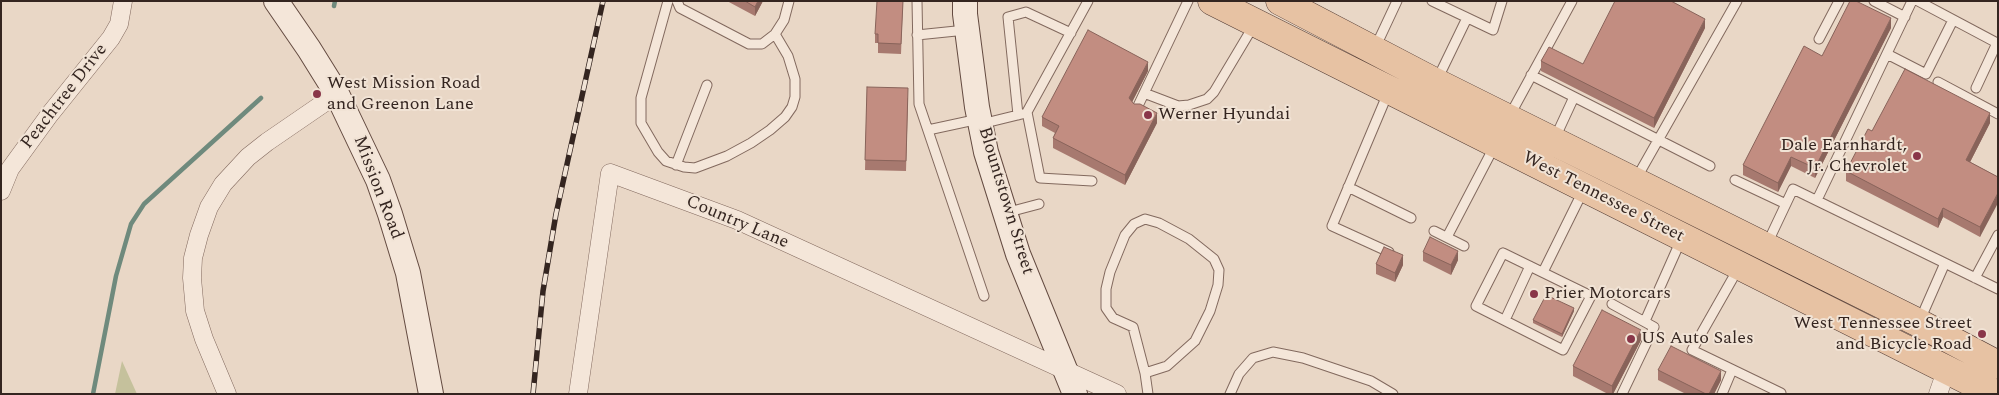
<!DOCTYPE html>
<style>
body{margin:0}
#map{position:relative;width:1999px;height:395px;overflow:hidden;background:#e9d7c6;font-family:Spectral,serif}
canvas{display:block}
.frame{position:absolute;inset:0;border:2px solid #342520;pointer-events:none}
</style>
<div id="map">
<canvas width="1999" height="395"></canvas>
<div class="frame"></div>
</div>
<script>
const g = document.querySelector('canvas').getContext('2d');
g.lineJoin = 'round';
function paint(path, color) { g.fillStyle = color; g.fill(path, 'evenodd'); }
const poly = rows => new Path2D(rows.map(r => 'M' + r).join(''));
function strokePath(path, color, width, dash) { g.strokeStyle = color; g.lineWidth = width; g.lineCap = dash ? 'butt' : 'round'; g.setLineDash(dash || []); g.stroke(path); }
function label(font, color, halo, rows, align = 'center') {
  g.font = font + ' Spectral,serif'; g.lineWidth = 4; g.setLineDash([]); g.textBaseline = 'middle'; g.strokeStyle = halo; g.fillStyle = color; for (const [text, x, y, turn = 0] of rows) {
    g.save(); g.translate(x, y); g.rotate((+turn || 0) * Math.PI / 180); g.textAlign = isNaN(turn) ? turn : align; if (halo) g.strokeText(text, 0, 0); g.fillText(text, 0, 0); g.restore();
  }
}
const green = poly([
 [122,361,137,394,115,394]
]);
const stream = poly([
 [334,6,335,1],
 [93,394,116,276,131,224,144,204,261,98]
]);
const lane = poly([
 [668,1,641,98,641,123,658,152,666,161,684,167,695,168,727,156,751,143,770,130,785,117,792,107,795,97,795,79,788,56,775,34],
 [677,1,680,8,749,44,762,44,775,34,784,20,789,1],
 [917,1,919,104,984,296],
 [1088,1,1027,112,1040,178,1092,181],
 [1432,1,1493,30,1502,1],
 [1874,1,1905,17],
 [1918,1,1997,43,1976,88],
 [917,35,966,30],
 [1819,39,1839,1],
 [1375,48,1397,1],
 [1887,54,1926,74,1953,20],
 [1531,75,1710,166],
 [1437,80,1467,18],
 [1938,82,1998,114],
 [1144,93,1178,106,1189,105,1207,99,1214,92,1254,25],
 [1388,93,1332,226,1389,252],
 [1137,108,1188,1],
 [1018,115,1008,17,1026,12,1071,33],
 [1510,115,1572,1],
 [981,124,1022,114],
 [928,130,979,119],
 [1555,138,1574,97],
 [676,165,707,85],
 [1636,179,1737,1],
 [1735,180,1786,204],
 [1348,187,1411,218],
 [1817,200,1912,1],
 [1005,213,1039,204],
 [1434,231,1464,246],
 [1447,237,1494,147],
 [1767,244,1793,189,1998,289],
 [1503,253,1591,296,1563,350,1476,306,1503,253],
 [1738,269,1692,350,1781,393],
 [1543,272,1583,191],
 [1975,278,1998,235],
 [1612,304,1654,327,1622,394],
 [1505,320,1530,266],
 [1920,320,1945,263],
 [1645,321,1681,240],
 [1145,373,1167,366,1195,341,1210,311,1218,285,1219,270,1214,259,1189,239,1159,223,1145,219,1134,224,1125,235,1110,272,1106,289,1106,308,1113,318,1133,327,1145,373,1148,394],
 [1230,394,1239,374,1253,358,1273,352,1303,358,1371,381,1393,394],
 [1722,394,1732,370]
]);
const street = poly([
 [1,191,10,169,50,114,111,38,119,24,123,1],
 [227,394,204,339,195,311,192,278,193,258,199,235,209,207,223,184,248,157,267,142,337,94],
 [578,394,610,173,737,220,1117,394],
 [1938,394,1946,371]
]);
const secondary = poly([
 [276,1,309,49,337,94,378,180,390,214,408,273,431,394],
 [965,1,965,14,977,107,986,152,1018,254,1075,394]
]);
const primary = poly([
 [1212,1,1995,394],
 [1280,1,1431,80,1919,323,1998,365]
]);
const rail = poly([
 [533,394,543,291,556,214,603,1]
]);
const wall = poly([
 [727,1,763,1,755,16],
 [903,1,901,54,878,53,878,43,875,43,875,34],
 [1705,28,1654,128,1541,71,1541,61,1583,64],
 [1891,28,1815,178,1791,166,1778,192,1743,175,1743,165,1822,56],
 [1148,71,1132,102,1157,123,1125,185,1053,148,1053,138,1055,133,1042,126,1042,117],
 [867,87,908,98,906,171,865,170],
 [1990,123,1970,162,1998,177,1980,237,1943,217,1938,228,1846,181,1846,171,1872,131],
 [1423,252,1458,260,1451,275,1423,261],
 [1376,264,1403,265,1395,282,1376,274],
 [1574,311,1562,337,1533,323,1533,320],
 [1641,340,1613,394,1608,394,1573,376,1573,366],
 [1658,370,1721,380,1714,394,1686,394,1658,380]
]);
const shadedWall = poly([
 [758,1,763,1,755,16,755,7],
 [1891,18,1891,28,1815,178,1815,168],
 [1705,19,1705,28,1654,128,1654,118],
 [1148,62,1148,71,1129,108,1129,98],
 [1157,113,1157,123,1125,185,1125,175],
 [1990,113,1990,123,1966,170,1966,160],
 [1791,157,1791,166,1778,192,1778,183],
 [1998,193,1998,203,1980,237,1980,227],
 [1943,208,1943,217,1938,228,1938,219],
 [1458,251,1458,260,1451,275,1451,265],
 [1403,255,1403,265,1395,282,1395,273],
 [1574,308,1574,311,1562,337,1562,334],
 [1641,330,1641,340,1613,394,1612,394,1612,386],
 [1721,371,1721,380,1714,394,1709,394]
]);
const building = poly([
 [745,1,758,1,755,7,745,1],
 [877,1,903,1,901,44,878,43,878,34,875,34,877,1],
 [1615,1,1671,1,1705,19,1654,118,1541,61,1549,47,1583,64,1615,1],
 [1850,1,1856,1,1891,18,1815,168,1791,157,1778,183,1743,165,1804,46,1822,56,1850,1],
 [1088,30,1148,62,1129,98,1134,104,1140,104,1157,113,1125,175,1053,138,1059,126,1042,117,1088,30],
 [1905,69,1990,113,1966,160,1998,177,1998,193,1980,227,1943,208,1938,219,1846,171,1868,129,1872,131,1905,69],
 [867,87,908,88,906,161,865,160,867,87],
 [1430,237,1458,251,1451,265,1423,252,1430,237],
 [1384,247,1403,255,1395,273,1376,264,1384,247],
 [1546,295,1574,308,1562,334,1533,320,1546,295],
 [1602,310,1641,330,1612,386,1573,366,1602,310],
 [1671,346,1721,371,1709,394,1706,394,1658,370,1671,346]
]);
const markers = [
 [317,94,5,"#893649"],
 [1148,115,5,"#893649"],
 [1917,156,5,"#893649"],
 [1534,294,5,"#893649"],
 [1982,334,5,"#893649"],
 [1631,339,5,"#893649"]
];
const poiNames = [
 ["West Mission Road",327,84],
 ["and Greenon Lane",327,105],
 ["Werner Hyundai",1158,115],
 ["Dale Earnhardt,",1907,146,"right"],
 ["Jr. Chevrolet",1907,167,"right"],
 ["Prier Motorcars",1544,294],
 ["West Tennessee Street",1972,324,"right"],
 ["and Bicycle Road",1972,345,"right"],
 ["US Auto Sales",1641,339]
];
const streetNames = [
 ["Peachtree Drive",65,97,-52],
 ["Mission Road",377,188,69],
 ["West Tennessee Street",1603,198,27],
 ["Blountstown Street",1005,201,73],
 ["Country Lane",737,223,23]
];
paint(green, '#c5c19c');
strokePath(stream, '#6f8a7d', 4.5);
strokePath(lane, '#82695e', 11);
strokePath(street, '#82695e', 19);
strokePath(secondary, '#644b41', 26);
strokePath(primary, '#503932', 29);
strokePath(lane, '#f4e6d9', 9);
strokePath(street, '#f4e6d9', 18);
strokePath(secondary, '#f4e6d9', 24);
strokePath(primary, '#e7c2a3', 28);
strokePath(rail, '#342520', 5.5);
strokePath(rail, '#f1e3d5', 4, [11]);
paint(wall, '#a7796f');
paint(shadedWall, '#88635a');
paint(building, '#c28d81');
strokePath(building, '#88635a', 1);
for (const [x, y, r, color] of markers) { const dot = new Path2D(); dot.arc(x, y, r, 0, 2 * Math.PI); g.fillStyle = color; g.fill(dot); strokePath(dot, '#f1e3d5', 2); }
label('18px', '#342520', '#f1e3d5', poiNames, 'left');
label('18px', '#342520', '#f1e3d5', streetNames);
</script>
